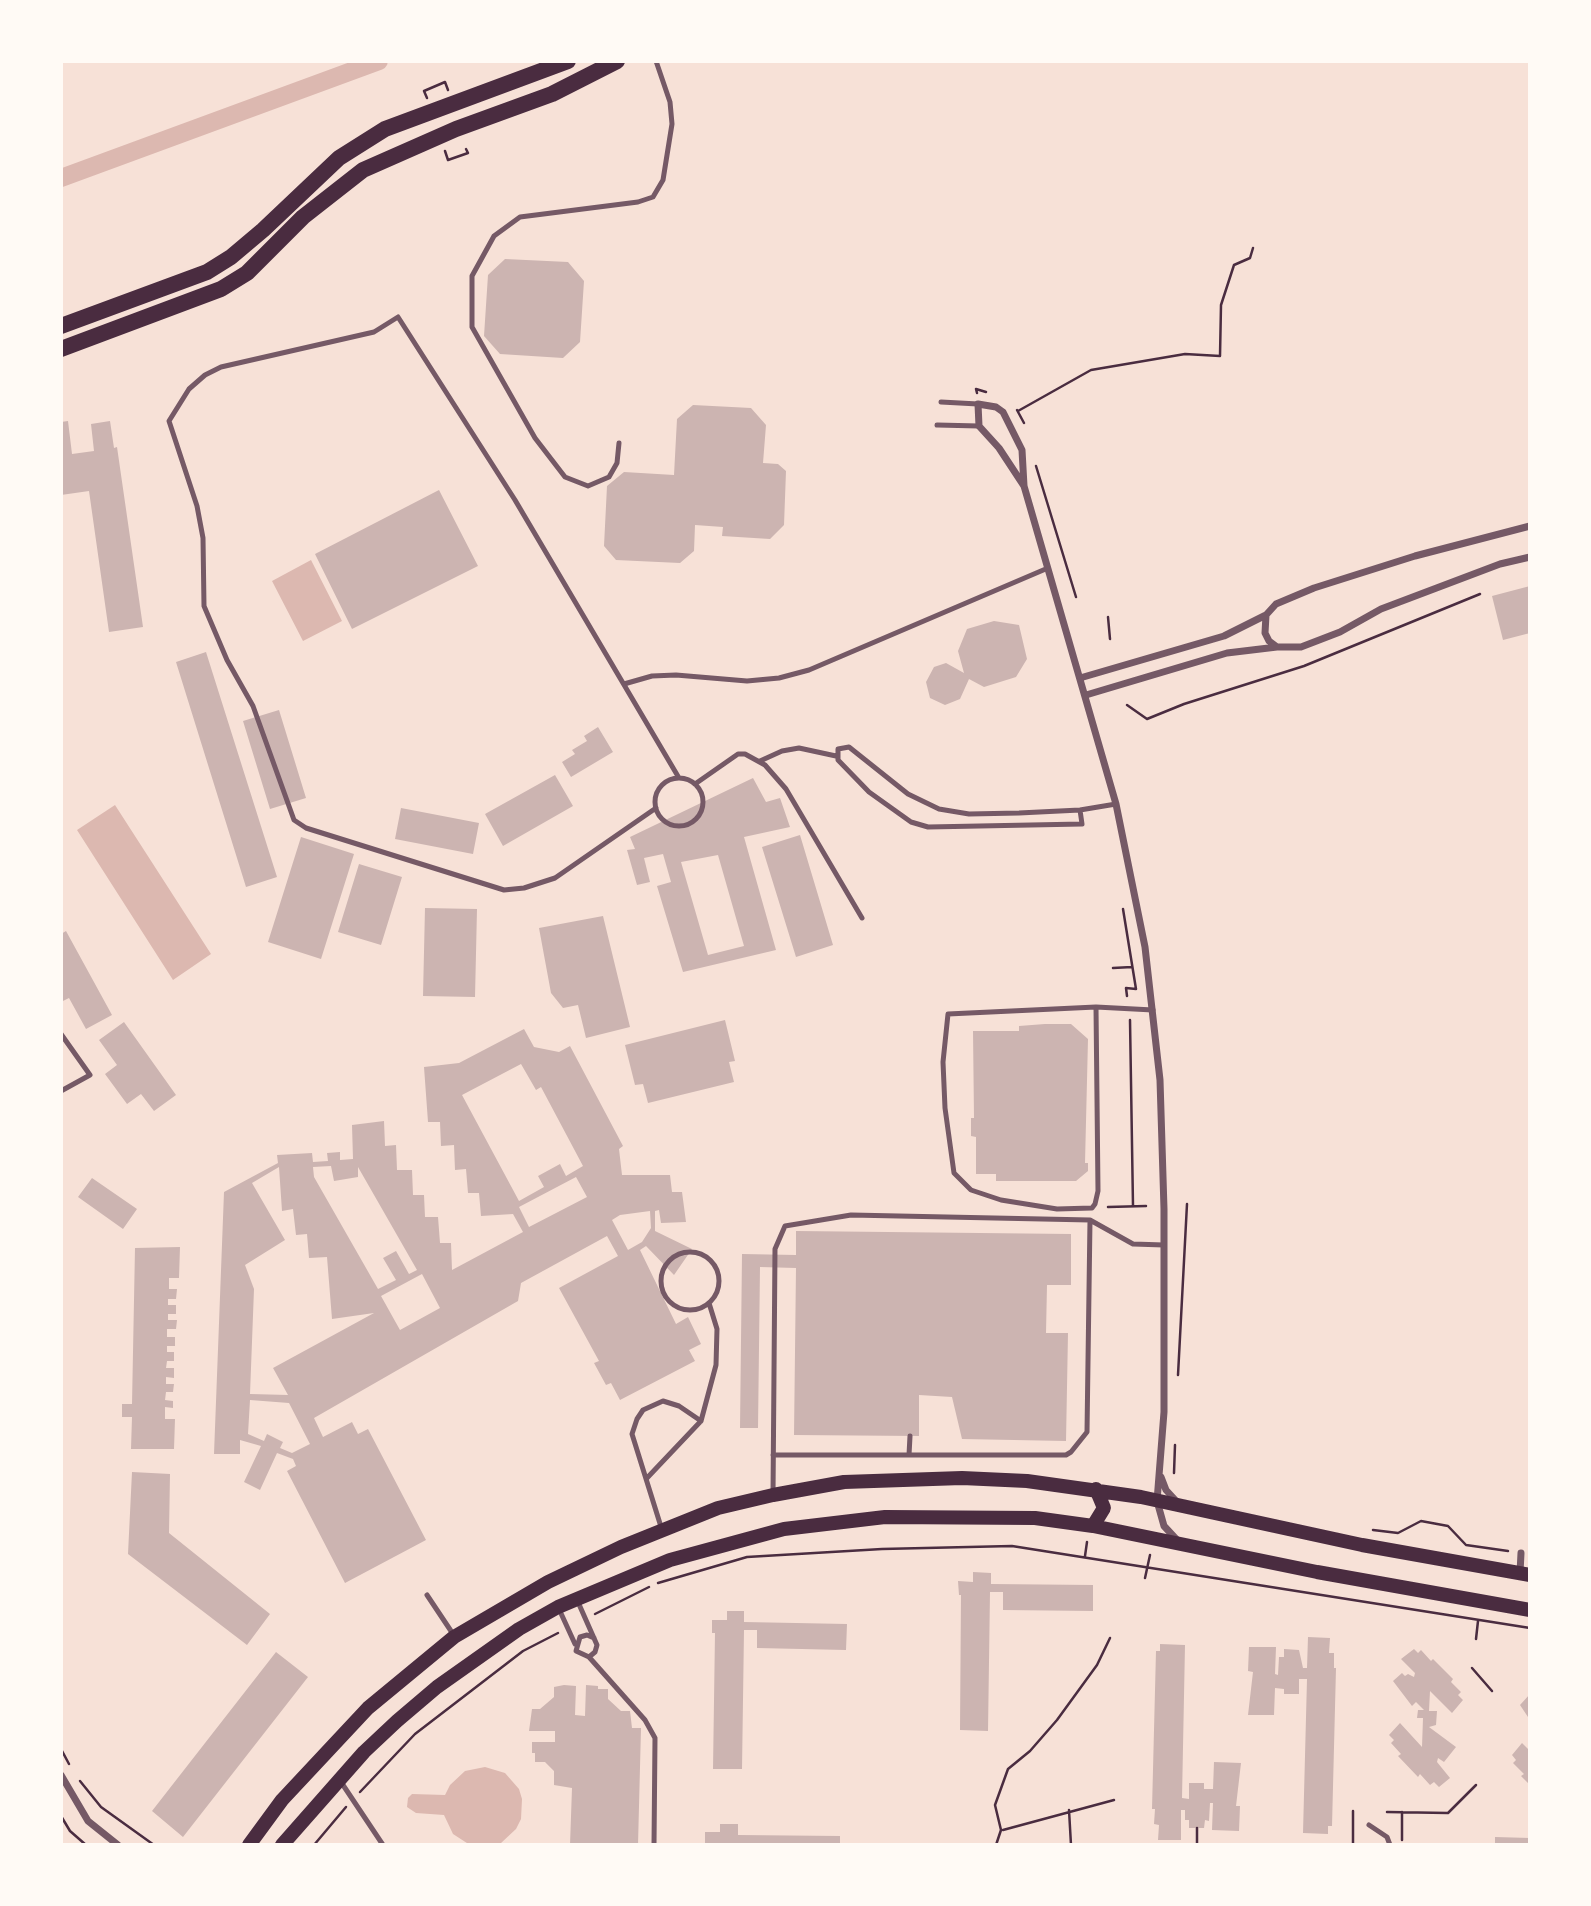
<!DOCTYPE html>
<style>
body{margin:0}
#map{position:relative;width:1591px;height:1906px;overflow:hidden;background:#f7e1d7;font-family:"Public Sans",sans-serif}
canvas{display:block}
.frame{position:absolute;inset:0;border:63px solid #fffaf5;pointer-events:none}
</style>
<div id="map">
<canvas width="1591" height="1906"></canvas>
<div class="frame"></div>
</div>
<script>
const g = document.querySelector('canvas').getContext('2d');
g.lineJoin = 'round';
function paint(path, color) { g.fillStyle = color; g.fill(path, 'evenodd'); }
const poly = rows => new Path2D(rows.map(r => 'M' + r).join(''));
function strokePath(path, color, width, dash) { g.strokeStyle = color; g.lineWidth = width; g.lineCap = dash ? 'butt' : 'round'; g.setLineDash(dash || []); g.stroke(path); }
const water = poly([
 [311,560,342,621,303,641,272,581],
 [115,805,211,954,173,980,77,830],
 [485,1767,505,1773,519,1789,522,1799,521,1819,516,1829,501,1843,470,1845,453,1834,444,1815,416,1813,407,1807,408,1798,412,1794,445,1795,450,1785,465,1771]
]);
const canal = poly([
 [61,178,379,61]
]);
const building = poly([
 [505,259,568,262,584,281,580,342,563,358,500,354,484,336,488,275],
 [693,405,751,408,766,425,763,463,778,464,786,471,784,525,770,539,722,536,723,527,695,525,694,551,680,563,616,560,604,546,607,486,624,472,674,475,677,419],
 [68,421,72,454,94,451,91,424,110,421,114,448,117,447,143,627,109,632,89,491,61,495,61,422],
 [439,490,478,566,352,629,315,554],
 [1530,586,1530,633,1503,640,1492,596],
 [994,621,1019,625,1027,659,1016,677,984,687,969,679,960,699,945,705,930,698,926,682,934,667,946,663,964,673,958,651,967,629],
 [206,652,277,877,246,887,176,662],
 [279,710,306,798,270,809,243,721],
 [598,727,613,752,571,777,562,762,575,754,572,750,587,741,584,736],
 [555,775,573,806,503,846,485,814],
 [753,778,766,802,780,798,790,827,744,837,776,950,683,972,657,886,671,882,663,854,644,858,650,882,637,885,627,850,635,849,630,837],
 [718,855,744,946,708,955,681,862],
 [401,808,479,823,473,854,395,839],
 [800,835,833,945,796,957,762,847],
 [301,837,354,854,321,959,268,942],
 [359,864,402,877,381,945,338,932],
 [425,908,477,909,475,997,423,996],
 [603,916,630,1027,586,1038,578,1005,563,1008,551,993,539,928],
 [66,931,112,1015,86,1029,69,998,61,1002,61,934],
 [725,1020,735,1061,729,1062,734,1082,648,1103,643,1084,635,1085,625,1045],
 [124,1022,176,1095,154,1111,141,1094,127,1104,105,1074,117,1065,99,1040],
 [1045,1024,1071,1024,1088,1039,1085,1163,1088,1163,1088,1171,1076,1181,996,1181,996,1174,976,1174,976,1137,971,1136,971,1118,974,1118,973,1031,1019,1031,1019,1026],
 [524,1029,534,1047,559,1052,570,1046,623,1146,619,1149,622,1175,670,1175,672,1192,682,1192,686,1222,661,1223,659,1210,655,1211,655,1231,692,1249,674,1275,646,1246,640,1250,676,1324,688,1317,701,1344,689,1350,695,1361,620,1400,611,1383,606,1385,594,1363,599,1361,559,1288,618,1256,607,1236,521,1283,518,1301,314,1418,323,1437,352,1422,358,1434,368,1429,426,1540,345,1583,287,1471,296,1466,293,1459,277,1453,260,1490,244,1482,261,1446,240,1440,240,1454,214,1454,224,1192,278,1163,277,1155,312,1153,313,1162,328,1161,327,1153,340,1152,340,1160,353,1159,352,1125,384,1121,385,1146,396,1145,397,1170,412,1170,413,1195,424,1195,425,1217,438,1217,440,1243,451,1243,452,1270,523,1232,513,1214,481,1216,479,1193,468,1193,466,1169,455,1170,454,1145,441,1146,440,1122,428,1122,424,1067,459,1063],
 [521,1064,536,1090,541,1087,583,1166,566,1176,560,1164,538,1176,544,1187,519,1201,462,1095],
 [331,1166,334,1181,358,1177,358,1167,417,1270,409,1274,396,1251,383,1258,396,1280,378,1289,314,1177,313,1167],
 [279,1167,282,1211,293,1209,296,1235,307,1234,309,1258,327,1257,332,1319,374,1313,273,1368,288,1395,250,1394,254,1289,245,1265,285,1240,252,1183],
 [576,1177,587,1197,529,1227,519,1207],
 [650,1211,651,1228,642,1242,628,1250,612,1220,620,1215],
 [422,1274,440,1308,400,1330,381,1296],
 [250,1400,289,1403,310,1444,292,1453,280,1448,283,1442,267,1434,264,1441,248,1434],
 [92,1178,137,1209,123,1229,78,1197],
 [796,1231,1071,1234,1071,1285,1047,1285,1046,1333,1068,1333,1066,1441,962,1439,952,1397,919,1395,919,1436,794,1435,796,1268,760,1267,758,1428,740,1428,742,1254,796,1255],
 [180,1247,179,1278,169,1278,169,1289,177,1289,176,1299,168,1299,168,1305,176,1305,176,1314,168,1314,168,1320,177,1320,176,1329,167,1329,167,1337,175,1337,175,1346,167,1346,167,1352,174,1352,174,1361,167,1361,166,1368,174,1368,174,1378,166,1377,166,1384,174,1384,173,1392,166,1392,165,1400,173,1401,173,1408,165,1407,165,1419,175,1419,174,1449,131,1449,132,1417,122,1417,122,1404,132,1404,135,1248],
 [132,1472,170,1474,169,1533,270,1614,247,1645,128,1554],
 [973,1572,991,1573,991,1584,1093,1585,1093,1611,1003,1610,1003,1592,990,1592,988,1731,960,1730,961,1595,959,1595,958,1581,973,1582],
 [727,1611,744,1611,744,1622,847,1624,846,1650,757,1648,757,1630,744,1630,742,1769,713,1769,715,1633,712,1633,712,1620,727,1620],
 [1308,1637,1330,1638,1329,1653,1334,1653,1334,1668,1336,1668,1332,1826,1328,1826,1328,1834,1303,1833,1307,1679,1299,1679,1299,1694,1284,1694,1284,1689,1275,1688,1274,1715,1248,1715,1253,1672,1248,1671,1249,1647,1276,1647,1275,1674,1278,1675,1279,1657,1284,1657,1284,1649,1299,1650,1303,1668,1307,1668],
 [1160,1644,1185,1645,1182,1798,1189,1799,1189,1783,1204,1783,1204,1789,1213,1789,1214,1762,1241,1763,1236,1806,1240,1806,1239,1831,1212,1830,1213,1803,1210,1803,1209,1821,1205,1820,1204,1828,1189,1828,1189,1820,1185,1820,1185,1810,1181,1810,1181,1840,1158,1840,1159,1825,1154,1824,1155,1809,1152,1809,1156,1651,1160,1651],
 [1414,1649,1418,1653,1421,1650,1431,1661,1433,1659,1453,1679,1451,1682,1461,1692,1458,1695,1463,1700,1452,1713,1430,1691,1429,1711,1437,1711,1436,1725,1429,1727,1456,1747,1444,1762,1438,1758,1437,1762,1450,1778,1439,1787,1434,1782,1430,1785,1420,1774,1418,1777,1398,1756,1401,1754,1391,1743,1394,1740,1389,1735,1400,1723,1422,1747,1423,1718,1417,1718,1418,1710,1424,1710,1416,1702,1412,1706,1393,1681,1402,1673,1405,1676,1408,1674,1414,1677,1415,1673,1401,1659],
 [276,1652,308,1677,183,1837,152,1811],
 [564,1685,576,1686,575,1715,585,1716,586,1685,598,1686,598,1689,608,1689,608,1699,621,1711,630,1711,632,1728,641,1728,638,1845,570,1845,572,1788,554,1785,554,1771,545,1762,535,1762,535,1753,532,1753,532,1742,555,1742,555,1731,529,1731,532,1709,540,1709,554,1697,554,1687],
 [1530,1694,1530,1720,1520,1705],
 [1522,1743,1530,1751,1530,1785,1521,1776,1524,1774,1513,1763,1516,1760,1512,1755],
 [720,1824,738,1824,738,1835,840,1836,840,1845,705,1845,705,1832,720,1832],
 [1495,1837,1530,1838,1530,1845,1495,1845]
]);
const path = poly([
 [427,98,424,91,445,82,448,90],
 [445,151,448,160,468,153,466,149],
 [977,393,976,389,986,392],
 [1017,410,1024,423],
 [1018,411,1091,370,1185,354,1220,356,1221,305,1234,265,1250,258,1253,248],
 [1036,466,1076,597],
 [1108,617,1110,639],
 [1127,705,1147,719,1184,704,1304,666,1480,594],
 [1123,909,1136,989,1126,988,1127,996],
 [1113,968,1132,967],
 [1130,1020,1133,1206],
 [1108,1207,1146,1206],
 [1178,1375,1187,1204],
 [1174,1473,1175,1445],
 [1373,1530,1398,1533,1421,1521,1448,1526,1466,1545,1508,1551],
 [1085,1556,1087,1542],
 [1145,1578,1150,1555],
 [658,1583,747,1557,882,1549,1012,1546,1530,1628],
 [595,1614,649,1587],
 [1476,1639,1478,1621],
 [1472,1668,1492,1691],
 [61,1749,69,1764],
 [80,1781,101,1807,154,1845],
 [360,1792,415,1734,523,1651,558,1633],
 [1069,1810,1071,1845],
 [1387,1812,1448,1813,1476,1785],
 [61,1816,70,1831,86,1845],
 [1003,1830,1114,1800],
 [1402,1840,1402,1812],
 [314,1845,346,1807],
 [996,1845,1001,1830,995,1805,1008,1769,1030,1751,1057,1720,1097,1665,1110,1638],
 [1197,1845,1197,1828],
 [1353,1845,1353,1811]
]);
const service = poly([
 [941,402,978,404],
 [937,425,979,426],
 [619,443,617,463,609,477,588,486,565,477,535,438,472,327,472,276,494,236,520,217,638,202,653,197,663,180,672,124,670,102,656,61],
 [624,684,652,676,676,675,747,681,779,678,809,670,1048,568],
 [760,761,782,751,799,748,836,756],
 '655 802a24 24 0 1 1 48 0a24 24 0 1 1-48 0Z',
 [695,784,738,754,745,754,765,765,786,789,862,918],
 [656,808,555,878,524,888,504,890,306,828,294,820,253,706,227,660,204,606,203,538,197,506,169,421,189,389,205,375,221,367,374,332,398,317,515,500,679,778],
 [1080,810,1082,824,928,827,911,822,869,792,838,760,838,749,849,747,908,794,939,809,969,814,1019,813,1080,810,1116,804],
 [1096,1007,1098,1191,1095,1204,1092,1208,1057,1209,1001,1200,971,1190,954,1173,945,1108,943,1062,948,1014,1096,1007,1153,1010],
 [61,1034,90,1075,61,1091],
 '661 1281a29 29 0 1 1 58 0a29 29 0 1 1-58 0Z',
 [773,1455,1066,1455,1071,1452,1087,1432,1090,1220],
 [909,1455,910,1436],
 [647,1478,701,1421,716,1365,717,1329,709,1303],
 [773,1495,775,1249,785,1226,851,1215,1090,1220,1133,1244,1164,1245],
 [662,1530,632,1434,637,1419,643,1410,663,1401,679,1406,701,1421],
 [427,1595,453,1634],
 [578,1602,597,1645,595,1652,589,1657,576,1651,580,1637,587,1635,594,1638],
 [559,1609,575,1644],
 [589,1657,645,1720,655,1738,654,1845],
 [341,1782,383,1845],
 [1369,1825,1387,1837,1390,1845]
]);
const minor = poly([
 [1024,486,999,448,979,426,978,404,996,407,1003,412,1022,450,1024,486,1116,804,1145,947,1160,1080,1164,1209,1164,1412,1157,1501,1164,1526,1177,1540],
 [1266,615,1265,633,1269,641,1277,647,1301,647,1340,632,1381,609,1500,564,1530,557],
 [1080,678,1224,636,1266,615,1276,604,1314,588,1415,556,1530,526],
 [1086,695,1227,653,1277,647],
 [1161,1477,1166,1490,1177,1502],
 [1520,1573,1521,1553],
 [61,1775,88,1821,118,1845]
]);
const secondary = poly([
 [1093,1526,1104,1508,1096,1489],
 [249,1845,282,1800,368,1708,454,1637,548,1582,621,1547,718,1508,773,1495,844,1482,962,1478,1027,1481,1141,1497,1362,1545,1530,1575],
 [282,1845,364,1752,397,1721,437,1687,519,1629,558,1607,670,1560,784,1529,885,1517,1035,1518,1093,1526,1317,1572,1530,1610]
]);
const primary = poly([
 [61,326,207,272,231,257,263,230,339,158,385,129,568,61],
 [61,349,221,289,247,273,303,217,363,170,456,129,552,94,617,61]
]);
paint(water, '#dcb8b0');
strokePath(canal, '#dcb8b0', 18);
paint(building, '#ccb4b1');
strokePath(path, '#4a2c40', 2.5);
strokePath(service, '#755966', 5);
strokePath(minor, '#755966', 7);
strokePath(secondary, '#4a2c40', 14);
strokePath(primary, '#4a2c40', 16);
</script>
